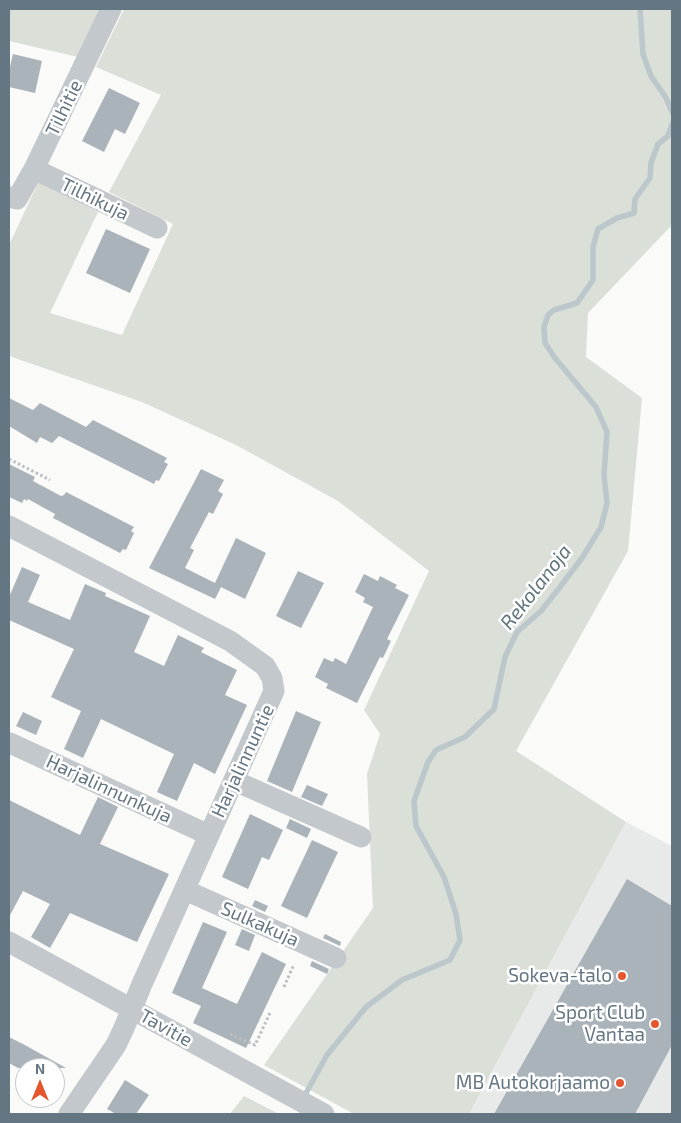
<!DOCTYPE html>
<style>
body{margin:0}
#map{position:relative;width:681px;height:1123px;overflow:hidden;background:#fafaf8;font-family:"Exo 2",sans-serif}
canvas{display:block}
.frame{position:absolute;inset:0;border:10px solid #657683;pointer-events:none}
.north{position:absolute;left:15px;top:1058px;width:50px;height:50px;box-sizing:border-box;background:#fff;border:1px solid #c1c8cd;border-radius:50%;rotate:0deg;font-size:14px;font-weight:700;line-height:20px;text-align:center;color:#657683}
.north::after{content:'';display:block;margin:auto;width:18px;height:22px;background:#e4572e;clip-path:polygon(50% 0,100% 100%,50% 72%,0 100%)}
</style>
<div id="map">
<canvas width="681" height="1123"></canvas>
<div class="frame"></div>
<div class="north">N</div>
</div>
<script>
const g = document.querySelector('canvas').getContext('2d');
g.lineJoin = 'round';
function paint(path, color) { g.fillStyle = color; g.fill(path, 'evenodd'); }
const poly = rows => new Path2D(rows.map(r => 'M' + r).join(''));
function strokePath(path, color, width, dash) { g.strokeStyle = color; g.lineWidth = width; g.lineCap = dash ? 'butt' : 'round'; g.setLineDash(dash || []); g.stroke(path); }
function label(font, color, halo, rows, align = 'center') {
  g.font = font + ' "Exo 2",sans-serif'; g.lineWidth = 5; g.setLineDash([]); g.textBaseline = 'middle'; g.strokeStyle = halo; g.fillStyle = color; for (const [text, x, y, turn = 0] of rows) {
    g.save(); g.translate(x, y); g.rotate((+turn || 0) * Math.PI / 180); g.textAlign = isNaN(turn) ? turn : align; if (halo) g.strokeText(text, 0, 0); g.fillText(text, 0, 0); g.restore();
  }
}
const built = poly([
 [626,822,672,846,672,1114,469,1114]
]);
const green = poly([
 [9,9,101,9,78,57,9,41],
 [124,9,672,9,672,225,588,313,586,357,642,398,628,551,516,751,626,822,469,1114,354,1114,264,1065,373,908,367,774,380,734,364,710,429,571,338,501,236,445,142,402,9,356,9,245,40,179,98,212,50,313,122,335,173,224,109,192,161,95,96,67],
 [244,1096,279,1114,230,1114]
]);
const stream = poly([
 [640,9,643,54,651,76,666,98,672,112],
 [305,1095,327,1055,366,1007,402,980,450,960,460,940,456,914,444,877,416,826,414,801,428,762,436,750,465,737,494,709,505,657,517,632,541,611,560,587,582,558,601,527,607,503,604,475,607,432,596,407,555,358,545,343,544,327,548,315,554,310,577,303,593,280,593,247,598,229,617,218,634,213,635,199,650,178,651,163,658,144,668,136,672,124]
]);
const building = poly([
 [13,54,42,61,35,93,9,87,9,71],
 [109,88,140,103,125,134,115,129,104,152,82,141],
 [106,229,150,249,130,293,86,273],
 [9,398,33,410,40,403,86,427,93,420,167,458,164,462,168,464,159,481,156,480,154,484,59,436,52,443,40,437,37,443,9,426],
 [9,464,35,477,33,481,61,496,64,495,66,492,134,527,131,531,134,533,126,550,123,549,120,553,53,518,55,514,28,499,27,501,24,499,22,503,9,497],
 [201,469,224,480,218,491,223,494,213,514,209,512,190,548,194,550,185,568,215,583,236,538,266,553,245,599,221,587,215,599,149,568],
 [22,567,40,575,28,602,70,620,85,584,106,593,105,596,150,616,134,652,164,666,178,635,204,648,201,652,237,670,225,695,247,705,215,774,194,763,177,801,157,792,174,754,101,719,83,758,64,749,81,711,51,697,74,649,9,620,9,597],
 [298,571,324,583,301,628,276,616],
 [364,574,378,581,380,576,397,585,395,588,409,595,387,639,391,641,383,658,380,657,357,703,326,688,328,684,315,677,324,658,333,662,335,658,346,664,373,607,363,602,365,598,355,592],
 [296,711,321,722,292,792,267,781],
 [23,712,42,721,36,735,16,726],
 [307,785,328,794,322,806,301,797],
 [98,797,118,807,100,844,169,874,137,942,70,913,50,948,31,937,50,904,23,891,9,917,9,800,80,835],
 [250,814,283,830,269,860,262,857,248,889,222,877],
 [290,819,311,829,307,838,286,828],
 [312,840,338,852,307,918,281,906],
 [627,879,672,906,672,1045,635,1114,494,1114],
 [255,900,268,906,265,912,252,906],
 [203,922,227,932,202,988,237,1004,262,952,286,964,246,1048,193,1023,201,1006,172,993],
 [242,929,255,935,249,951,235,945],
 [325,934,341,942,340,946,323,938],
 [312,961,329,969,327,974,310,966],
 [9,1037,23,1044,66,1068,18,1068,9,1063],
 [125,1080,149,1095,136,1114,116,1114,107,1109]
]);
const path = poly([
 [9,459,50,480],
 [284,987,294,964],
 [230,1034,255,1045,270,1013]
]);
const minor = poly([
 [34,169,157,228],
 [9,197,17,199,34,169,111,9],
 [9,526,230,641,265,666,272,678,274,691,142,984,124,1028,116,1045,69,1114],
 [10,743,209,835],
 [235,781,361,837],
 [185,890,336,958],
 [9,942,324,1114]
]);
const markers = [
 [622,976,5,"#e4572e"],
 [655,1024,5,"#e4572e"],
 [620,1083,5,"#e4572e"]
];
const streetNames = [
 ["Tilhitie",64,108,-64],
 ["Tilhikuja",95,199,26],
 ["Harjalinnuntie",243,761,-65],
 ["Harjalinnunkuja",109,789,25],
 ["Sulkakuja",260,924,24],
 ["Tavitie",166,1028,29]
];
const poiNames = [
 ["Sokeva-talo",612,976],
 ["Sport Club",645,1013],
 ["Vantaa",645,1035],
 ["MB Autokorjaamo",610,1083]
];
const waterNames = [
 ["Rekolanoja",536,587,-52]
];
paint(built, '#e8e9e9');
paint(green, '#dadfd7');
strokePath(stream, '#bbc7cb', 5.5);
paint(building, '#aab3b9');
strokePath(path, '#bbbfc2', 3, [2.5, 2.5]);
strokePath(minor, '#c3c8cc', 21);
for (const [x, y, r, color] of markers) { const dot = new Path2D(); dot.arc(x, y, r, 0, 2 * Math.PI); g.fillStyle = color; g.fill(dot); strokePath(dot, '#fff', 2); }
label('19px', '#657683', '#fff', streetNames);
label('19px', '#657683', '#fff', poiNames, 'right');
label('italic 20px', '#60757c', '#fff', waterNames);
</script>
